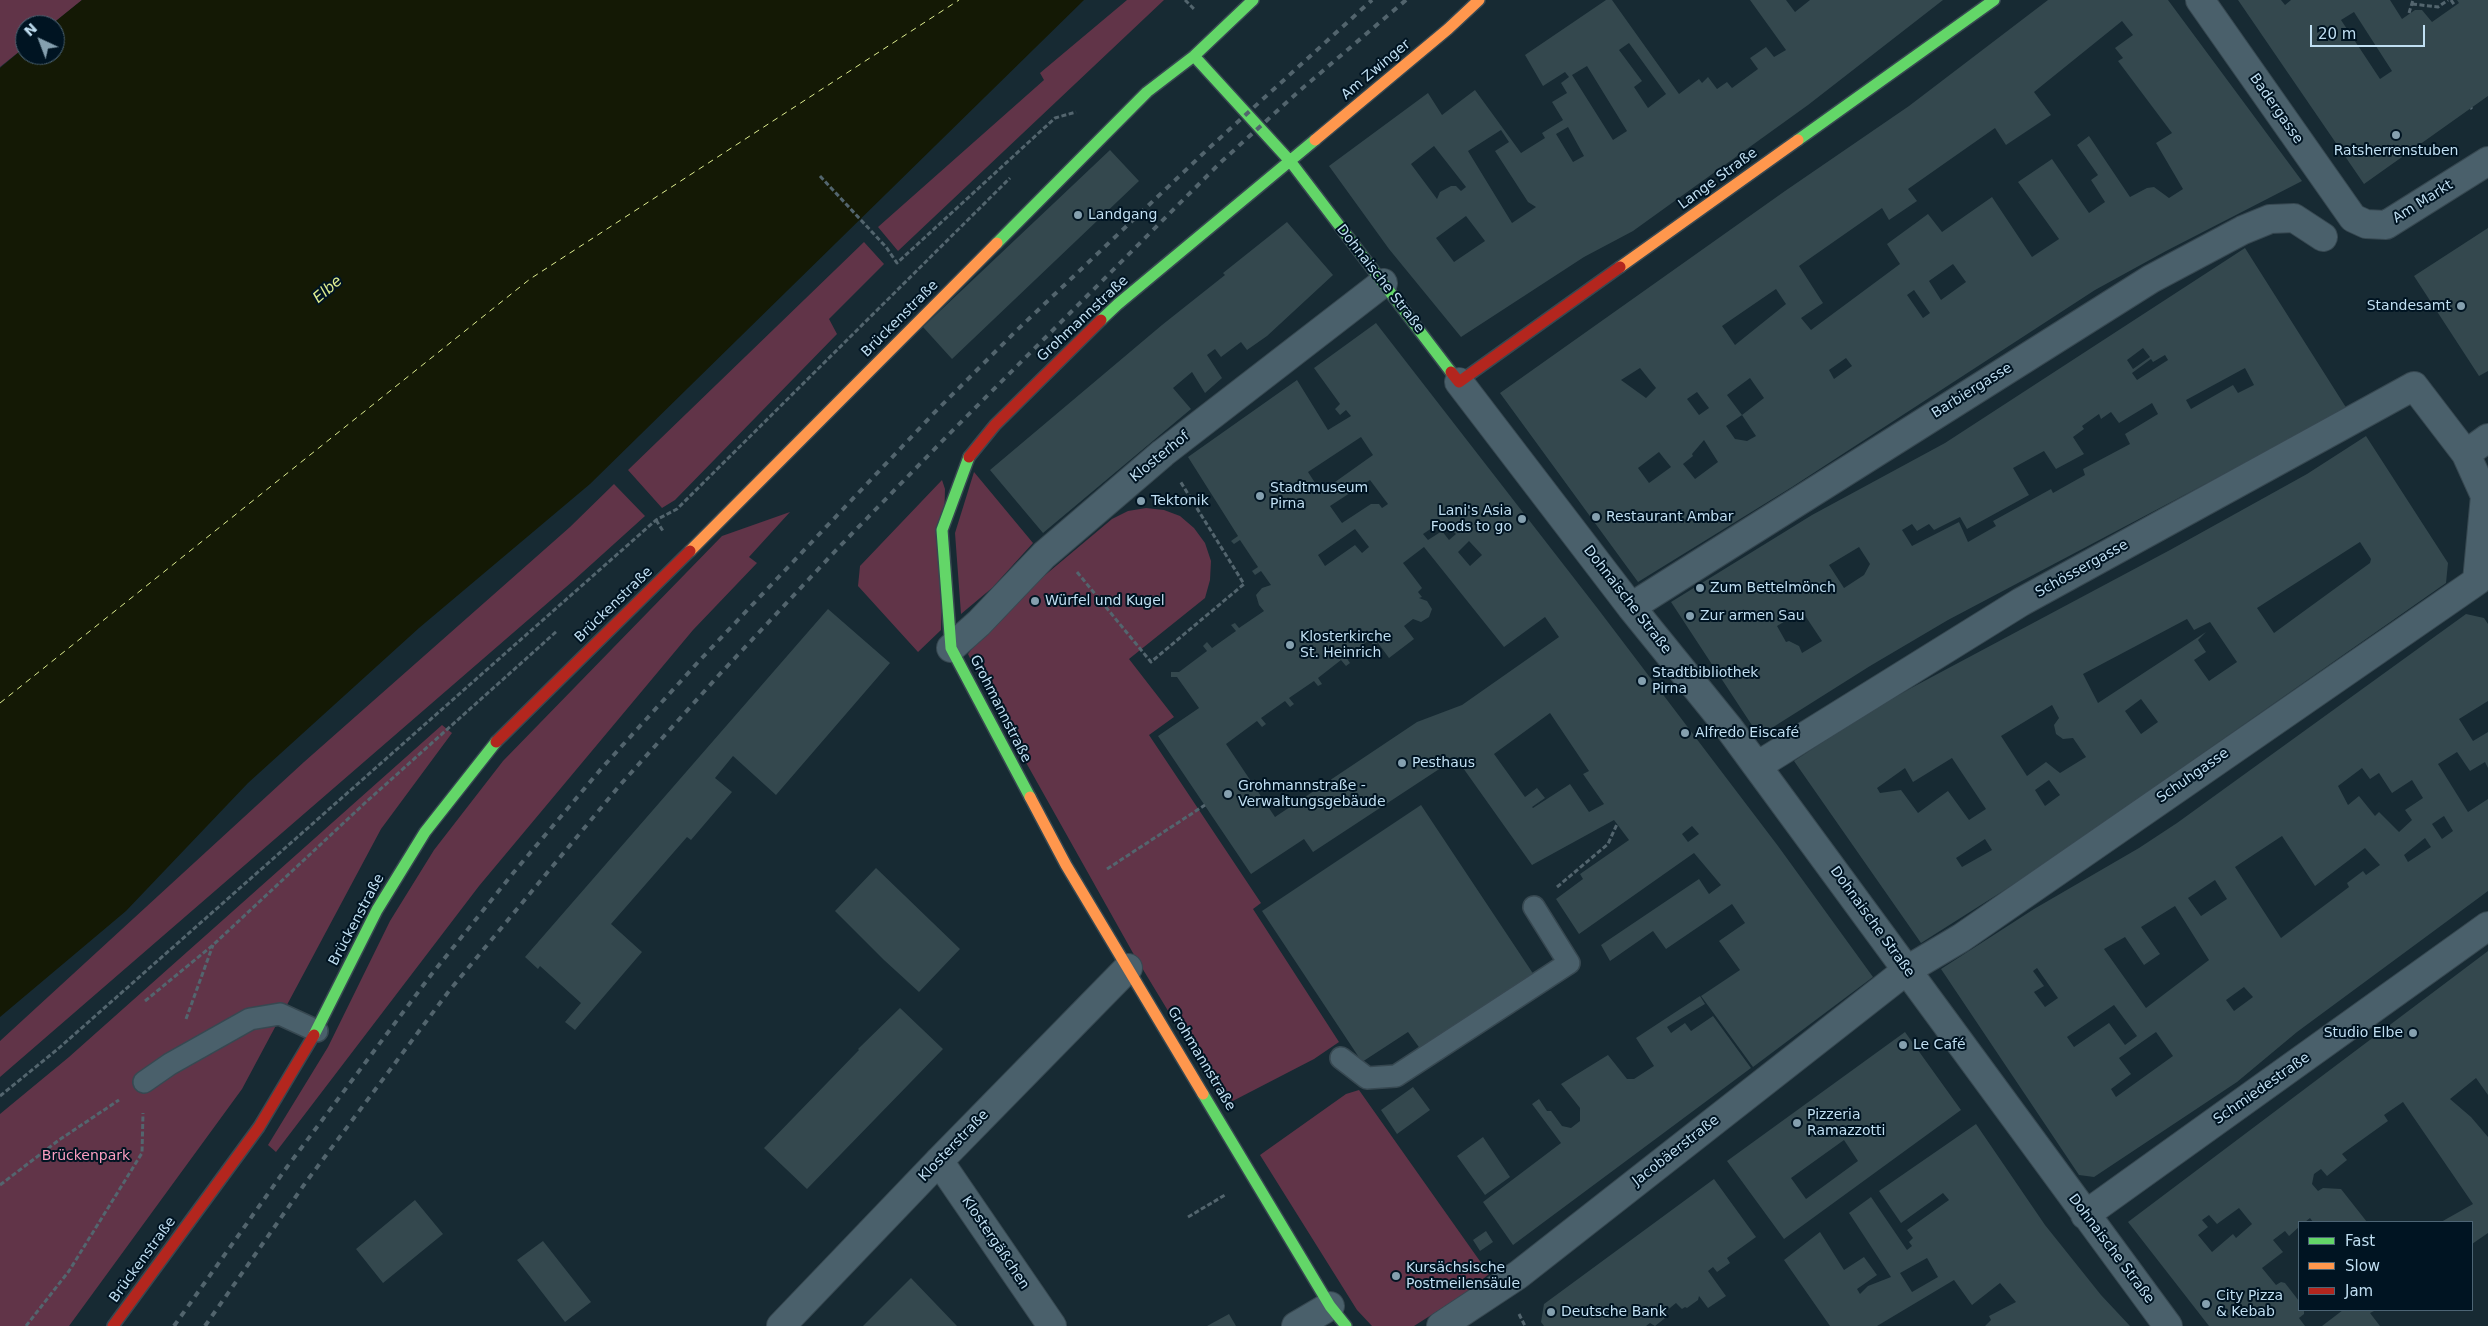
<!DOCTYPE html>
<meta charset="utf-8">
<style>
body{margin:0}
#map{position:relative;width:2488px;height:1326px;overflow:hidden;background:#172a33;font-family:"DejaVu Sans",sans-serif}
canvas{display:block}
.legend{position:absolute;left:2298px;top:1221px;width:175px;height:90px;box-sizing:border-box;background:#001422;border:1px solid #4d6575;margin:0;padding:6px 9px;list-style:none;font-size:15px;color:#c0dff2}
.legend li{display:flex;align-items:center;gap:10px;height:25px}
.legend b{width:25px;border:1px solid #4d6575}
.north{position:absolute;left:15px;top:15px;width:50px;height:50px;box-sizing:border-box;background:#001422;border:1px solid #4d6575;border-radius:50%;rotate:317deg;font-size:14px;font-weight:700;line-height:20px;text-align:center;color:#c0dff2}
.north::after{content:'';display:block;margin:auto;width:18px;height:22px;background:#85a0af;clip-path:polygon(50% 0,100% 100%,50% 72%,0 100%)}
.scale{position:absolute;left:2310px;top:25px;width:115px;height:22px;box-sizing:border-box;border:2px solid #c0dff2;border-top:0;padding-left:6px;font-size:15px;line-height:18px;white-space:nowrap;color:#c0dff2;-webkit-text-stroke:4px #001422;paint-order:stroke}
</style>
<div id="map">
<canvas width="2488" height="1326"></canvas>
<ul class="legend">
<li><b style="height:6px;background:#63d668"></b>Fast</li>
<li><b style="height:6px;background:#ff974d"></b>Slow</li>
<li><b style="height:6px;background:#b3261e"></b>Jam</li>
</ul>
<div class="north">N</div>
<div class="scale">20 m</div>
</div>
<script>
const g = document.querySelector('canvas').getContext('2d');
g.lineJoin = 'round';
function paint(path, color) { g.fillStyle = color; g.fill(path, 'evenodd'); }
const poly = rows => new Path2D(rows.map(r => 'M' + r).join(''));
function strokePath(path, color, width, dash) { g.strokeStyle = color; g.lineWidth = width; g.lineCap = dash ? 'butt' : 'round'; g.setLineDash(dash || []); g.stroke(path); }
function label(font, color, halo, rows, align = 'center') {
  g.font = font + ' "DejaVu Sans",sans-serif'; g.lineWidth = 4; g.setLineDash([]); g.textBaseline = 'middle'; g.strokeStyle = halo; g.fillStyle = color; for (const [text, x, y, turn = 0] of rows) {
    g.save(); g.translate(x, y); g.rotate((+turn || 0) * Math.PI / 180); g.textAlign = isNaN(turn) ? turn : align; if (halo) g.strokeText(text, 0, 0); g.fillText(text, 0, 0); g.restore();
  }
}
const green = poly([
 [0,0,82,0,51,25,25,25,25,47,0,67],
 [1127,0,1164,0,898,251,878,227,1044,80,1040,73],
 [864,242,884,264,829,319,837,334,675,500,662,508,628,470],
 [974,472,1033,543,992,588,961,614,955,533],
 [942,480,945,489,941,630,918,652,858,586,860,566],
 [614,484,645,516,573,581,0,1077,0,1041,304,762,570,527],
 [1146,508,1164,510,1180,516,1194,528,1205,543,1211,561,1210,580,1205,598,1129,659,1174,717,1149,735,1261,903,1253,909,1339,1042,1314,1059,1225,1105,1133,953,987,693,968,654,983,634,1013,602,1112,519,1128,511],
 [790,512,749,557,757,563,693,630,479,886,276,1152,268,1145,328,1047,390,921,434,850,503,761,722,536],
 [442,725,452,733,381,829,242,1089,69,1326,0,1326,0,1114,69,1057],
 [1359,1090,1489,1274,1466,1293,1414,1326,1372,1326,1357,1310,1260,1155,1346,1094]
]);
const water = poly([
 [82,0,1084,0,590,484,419,628,248,783,126,911,0,1017,0,68,25,47,25,55,55,55,55,25,51,25]
]);
const ferry = poly([
 [0,703,530,279,959,0]
]);
const building = poly([
 [1606,0,1612,0,1679,94,1699,79,1702,83,1708,77,1717,89,1727,82,1732,88,1758,69,1750,58,1766,47,1774,57,1786,50,1750,0,1786,0,1795,12,1810,0,1943,0,1808,105,1633,231,1584,257,1461,337,1389,249,1329,166,1428,93,1442,115,1475,90,1521,153,1545,138,1542,133,1563,120,1552,102,1567,93,1561,83,1569,77,1565,72,1543,86,1525,55],
 [1629,43,1666,94,1648,108,1634,87,1642,81,1619,50],
 [1587,66,1627,131,1613,140,1572,75],
 [1568,127,1584,156,1573,162,1556,134],
 [1501,130,1509,142,1495,151,1528,202,1536,207,1512,223,1468,151],
 [1434,146,1466,187,1461,191,1456,186,1451,186,1440,192,1437,199,1411,164],
 [1466,216,1485,241,1454,262,1436,238],
 [2048,0,2168,0,2302,181,2166,251,2095,290,1792,487,1638,582,1500,393,1785,191,1909,106],
 [2122,21,2133,35,2115,48,2123,58,2118,61,2172,133,2156,143,2183,189,2169,198,2154,187,2147,188,2130,197,2089,136,2077,145,2098,175,2091,180,2105,202,2089,213,2052,159,2018,182,2059,239,2032,257,1992,197,1942,232,1928,214,1887,244,1900,264,1811,330,1801,318,1823,303,1799,266,1882,208,1889,220,1917,201,1908,189,1995,128,2006,145,2051,115,2034,92],
 [1953,264,1966,282,1941,300,1929,281],
 [1776,289,1786,304,1735,345,1722,326],
 [1914,290,1930,313,1923,318,1907,295],
 [1846,358,1852,366,1834,379,1829,370],
 [1640,368,1656,388,1646,398,1621,380],
 [1750,378,1764,398,1742,415,1756,436,1747,441,1735,439,1726,426,1742,415,1727,395],
 [1697,392,1709,408,1699,415,1687,399],
 [1704,440,1718,462,1695,479,1683,464,1693,456,1692,454],
 [1659,452,1671,467,1649,483,1638,468],
 [2238,0,2281,0,2285,5,2291,0,2390,0,2402,19,2415,10,2422,10,2432,22,2459,3,2457,0,2488,0,2488,96,2364,184],
 [2354,12,2392,71,2380,79,2341,20],
 [1110,150,1139,181,952,359,923,327],
 [1287,222,1333,275,1267,336,1247,350,1241,342,1221,357,1215,349,1207,355,1222,378,1205,393,1192,372,1173,388,1191,409,1043,533,990,470,1162,325,1225,275,1223,273],
 [2488,228,2488,371,2479,376,2414,276],
 [2245,248,2347,409,1948,620,1870,666,1759,736,1671,602,1812,515,1945,443],
 [2143,348,2150,357,2133,369,2127,360],
 [2165,355,2168,360,2137,380,2132,373,2151,359,2153,362],
 [2245,368,2254,385,2238,393,2233,385,2191,409,2186,400],
 [2152,403,2158,414,2125,434,2130,444,2083,469,2085,475,2053,493,2051,489,1993,521,1996,526,1968,542,1959,522,1912,546,1902,530,1912,524,1917,531,1929,524,1934,530,1960,517,1967,529,2029,495,2013,468,2044,451,2056,469,2084,454,2073,437,2084,429,2082,426,2099,414,2101,419,2111,412,2119,423],
 [1859,547,1870,564,1864,575,1844,588,1829,565],
 [1802,611,1822,641,1802,653,1799,646,1789,641,1786,642,1777,626],
 [1376,323,1598,609,1778,846,1873,977,1753,1067,1701,996,1740,970,1719,941,1745,923,1732,904,1666,949,1653,931,1610,961,1601,945,1699,879,1709,894,1721,885,1694,853,1579,934,1556,899,1583,879,1580,874,1629,840,1614,820,1532,865,1456,758,1313,852,1304,839,1251,874,1158,736,1199,708,1177,677,1171,677,1171,672,1179,672,1207,651,1203,646,1207,642,1212,648,1236,631,1231,625,1235,623,1239,628,1264,611,1259,605,1256,595,1262,588,1271,585,1261,571,1255,575,1252,571,1258,567,1240,540,1234,544,1231,541,1238,536,1188,457,1297,380,1328,430,1351,416,1346,410,1340,415,1335,409,1340,404,1314,368],
 [1361,437,1373,455,1321,492,1308,472],
 [1370,480,1388,504,1382,508,1379,504,1371,504,1342,523,1330,506],
 [1438,524,1442,530,1448,526,1456,534,1449,540,1442,531,1428,540,1423,534],
 [1355,529,1369,547,1362,553,1355,545,1325,566,1318,555],
 [1469,541,1482,555,1470,566,1458,552],
 [1424,547,1504,647,1545,617,1559,637,1462,705,1417,722,1275,817,1226,744,1257,721,1262,727,1266,724,1261,718,1285,701,1290,707,1294,704,1289,698,1314,681,1318,686,1322,684,1318,678,1341,660,1346,666,1350,663,1346,657,1369,640,1374,646,1378,643,1389,658,1414,639,1404,626,1413,619,1421,622,1429,617,1432,609,1427,601,1419,598,1422,597,1418,592,1422,588,1403,563],
 [1550,713,1589,771,1583,774,1604,804,1589,812,1570,784,1533,808,1532,807,1545,798,1537,788,1525,797,1494,754],
 [1692,826,1699,834,1688,842,1682,834],
 [2366,436,2448,563,2446,583,2033,872,1921,943,1794,761,1867,713,1913,687,2170,550,2307,474],
 [2360,542,2371,559,2370,563,2274,633,2257,608],
 [2187,619,2194,630,2210,622,2237,662,2209,681,2194,660,2206,652,2198,640,2206,632,2098,703,2083,674],
 [2141,699,2158,722,2141,734,2125,711],
 [2052,705,2059,718,2054,725,2056,734,2063,739,2073,738,2086,757,2060,773,2046,762,2027,776,2001,736],
 [1952,758,1986,809,1969,820,1948,791,1918,813,1901,790,1880,793,1877,788,1905,768,1913,782],
 [2049,780,2060,795,2045,806,2035,790],
 [1985,839,1992,850,1962,867,1956,858],
 [828,609,890,663,776,795,733,756,715,778,732,792,691,840,687,837,611,924,642,952,575,1030,565,1022,581,1003,540,966,538,969,525,957],
 [2466,614,2484,618,2488,624,2488,701,2459,719,2473,741,2488,732,2488,768,2485,762,2470,771,2457,752,2438,764,2468,812,2488,799,2488,891,2297,1032,2237,1082,2094,1177,2079,1175,1941,969,2034,909,2139,848,2177,823],
 [2362,768,2370,779,2379,773,2392,793,2412,780,2423,798,2405,810,2412,820,2399,832,2379,812,2375,816,2359,796,2348,805,2338,786],
 [2444,816,2453,831,2442,839,2432,824],
 [2282,836,2315,886,2365,848,2380,865,2366,875,2363,871,2347,883,2349,887,2281,938,2235,867],
 [2425,838,2431,847,2408,862,2404,855],
 [2215,880,2227,899,2201,916,2188,898],
 [2175,906,2209,960,2146,1008,2104,949,2125,937,2144,965,2160,954,2141,927],
 [2037,968,2058,998,2045,1007,2034,992,2044,986,2033,971],
 [2244,987,2253,997,2234,1011,2226,1000],
 [2114,1005,2137,1036,2125,1045,2109,1023,2074,1047,2067,1037],
 [2156,1032,2173,1056,2116,1097,2111,1089,2131,1074,2119,1058],
 [1421,805,1534,975,1421,1050,1408,1032,1362,1062,1262,911],
 [876,868,960,949,919,992,884,960,835,911],
 [2488,951,2488,1095,2476,1078,2450,1099,2471,1117,2488,1137,2488,1233,2472,1244,2472,1222,2441,1222,2473,1204,2403,1102,2384,1115,2388,1121,2342,1154,2347,1160,2327,1176,2321,1169,2314,1174,2312,1184,2318,1191,2323,1188,2341,1189,2367,1222,2313,1222,2310,1218,2305,1222,2299,1222,2299,1227,2289,1236,2285,1231,2273,1240,2283,1252,2262,1268,2276,1285,2281,1282,2285,1283,2299,1301,2299,1310,2304,1310,2304,1314,2299,1318,2305,1326,2209,1326,2128,1222],
 [2239,1208,2252,1224,2236,1238,2233,1234,2212,1252,2198,1235,2208,1227,2202,1220,2209,1215,2217,1224],
 [1700,996,1705,1004,1667,1027,1671,1033,1685,1023,1691,1031,1713,1016,1751,1068,1513,1245,1483,1202,1561,1143,1532,1104,1539,1099,1547,1111,1551,1111,1562,1126,1571,1128,1580,1121,1580,1108,1561,1084,1608,1055,1627,1079,1634,1079,1654,1066,1636,1038],
 [900,1008,943,1049,807,1189,764,1148,859,1050,858,1049],
 [1905,1032,1961,1110,1784,1239,1727,1161],
 [1844,1140,1858,1161,1806,1199,1791,1178],
 [1413,1087,1430,1110,1397,1134,1381,1110],
 [1976,1124,2045,1225,2101,1295,2130,1326,1985,1326,1991,1320,1989,1316,2016,1302,2000,1283,1972,1305,1954,1280,1877,1326,1830,1326,1784,1260,1820,1232,1844,1270,1864,1257,1877,1275,1857,1289,1860,1294,1868,1286,1891,1277,1849,1213,1871,1197,1907,1250,1912,1246,1909,1242,1913,1238,1907,1230,1949,1200,1943,1193,1901,1223,1879,1191],
 [1927,1258,1938,1277,1912,1292,1900,1273],
 [1483,1137,1510,1177,1485,1195,1457,1156],
 [1714,1179,1756,1237,1727,1258,1730,1263,1717,1272,1713,1267,1708,1271,1726,1296,1708,1308,1699,1296,1698,1300,1687,1308,1685,1307,1682,1309,1676,1303,1665,1312,1669,1315,1655,1326,1650,1323,1646,1326,1544,1326,1541,1322,1544,1304],
 [415,1200,443,1234,383,1283,356,1249],
 [1486,1231,1493,1242,1480,1251,1473,1240],
 [543,1241,591,1302,565,1322,517,1260],
 [911,1278,957,1326,863,1326],
 [2343,1310,2376,1310,2370,1313,2380,1326,2322,1326],
 [1229,1314,1236,1326,1207,1326]
]);
const path = poly([
 [1185,0,1194,9],
 [2451,0,2455,6],
 [2412,4,2438,7,2448,0],
 [2409,13,2413,0],
 [2471,108,2472,109],
 [820,176,886,247,897,263,1055,118,1076,112],
 [656,520,663,531],
 [1077,572,1151,662,1244,584,1180,481],
 [1107,869,1205,805],
 [1557,887,1608,844,1617,824],
 [145,1001,213,945,366,802,557,631],
 [186,1019,213,945],
 [0,1096,59,1048,656,520,677,509,1010,178],
 [0,1185,59,1140,119,1100],
 [1188,1217,1225,1195],
 [1519,1314,1525,1326],
 [26,1326,69,1271,142,1153,143,1113]
]);
const lane = poly([
 [1341,1058,1367,1078,1396,1076,1569,963,1534,907],
 [144,1082,170,1064,250,1019,280,1014,317,1031]
]);
const street = poly([
 [2200,0,2353,218,2366,224,2386,225,2488,161],
 [1459,382,1631,607,1729,728,2168,1326],
 [2466,454,2485,496,2477,581],
 [1631,607,2151,279,2243,230,2270,219,2294,218,2323,237],
 [951,648,979,623,1044,555,1163,453,1383,283],
 [1757,766,2021,602,2414,386,2466,454,2488,438],
 [939,1161,1052,1326],
 [2085,1215,2488,926],
 [781,1326,939,1161,1128,968],
 [1296,1326,1330,1306],
 [1441,1326,1518,1275,1907,970,1961,938,2477,581]
]);
const fast = poly([
 [1194,56,1290,161,1451,372],
 [1798,140,1994,0],
 [997,243,1147,92,1194,56,1253,0],
 [1101,320,1118,304,1315,140],
 [969,457,942,530,951,648,1030,797],
 [314,1035,377,910,425,832,496,742],
 [1203,1094,1330,1306,1346,1326]
]);
const slow = poly([
 [1315,140,1448,29,1479,0],
 [1620,267,1798,140],
 [690,551,997,243],
 [1030,797,1066,865,1203,1094]
]);
const jam = poly([
 [1451,372,1459,382,1620,267],
 [969,457,995,425,1101,320],
 [496,742,690,551],
 [113,1326,259,1127,314,1035]
]);
const rail = poly([
 [174,1326,287,1167,431,975,514,872,601,769,700,660,935,412,1017,330,1209,148,1372,0],
 [205,1326,306,1182,449,991,620,785,719,675,840,546,955,428,1221,162,1298,92,1406,0]
]);
const markers = [
 [2396,135,5,"#85a0af"],
 [1078,215,5,"#85a0af"],
 [2461,306,5,"#85a0af"],
 [1260,496,5,"#85a0af"],
 [1141,501,5,"#85a0af"],
 [1596,517,5,"#85a0af"],
 [1522,519,5,"#85a0af"],
 [1700,588,5,"#85a0af"],
 [1035,601,5,"#85a0af"],
 [1690,616,5,"#85a0af"],
 [1290,645,5,"#85a0af"],
 [1642,681,5,"#85a0af"],
 [1685,733,5,"#85a0af"],
 [1402,763,5,"#85a0af"],
 [1228,794,5,"#85a0af"],
 [2413,1033,5,"#85a0af"],
 [1903,1045,5,"#85a0af"],
 [1797,1123,5,"#85a0af"],
 [1396,1276,5,"#85a0af"],
 [2206,1304,5,"#85a0af"],
 [1551,1312,5,"#85a0af"]
];
const streetNames = [
 ["Am Zwinger",1376,70,-40],
 ["Badergasse",2276,109,55],
 ["Lange Straße",1718,179,-36],
 ["Am Markt",2423,202,-32],
 ["Dohnaische Straße",1380,279,52],
 ["Brückenstraße",900,319,-45],
 ["Grohmannstraße",1083,319,-43],
 ["Barbiergasse",1972,391,-32],
 ["Klosterhof",1160,457,-39],
 ["Schössergasse",2082,569,-29],
 ["Dohnaische Straße",1627,600,52],
 ["Brückenstraße",614,605,-44],
 ["Grohmannstraße",1000,709,63],
 ["Schuhgasse",2193,776,-35],
 ["Brückenstraße",357,920,-62],
 ["Dohnaische Straße",1872,922,54],
 ["Grohmannstraße",1201,1059,59],
 ["Schmiedestraße",2262,1089,-35],
 ["Klosterstraße",954,1146,-46],
 ["Jacobäerstraße",1676,1151,-38],
 ["Klostergäßchen",995,1243,56],
 ["Dohnaische Straße",2111,1249,53],
 ["Brückenstraße",143,1260,-54]
];
const poiNames = [
 ["Ratsherrenstuben",2396,151,"center"],
 ["Landgang",1088,215],
 ["Standesamt",2451,306,"right"],
 ["Stadtmuseum",1270,488],
 ["Pirna",1270,504],
 ["Tektonik",1151,501],
 ["Lani's Asia",1512,511,"right"],
 ["Foods to go",1512,527,"right"],
 ["Restaurant Ambar",1606,517],
 ["Zum Bettelmönch",1710,588],
 ["Würfel und Kugel",1045,601],
 ["Zur armen Sau",1700,616],
 ["Klosterkirche",1300,637],
 ["St. Heinrich",1300,653],
 ["Stadtbibliothek",1652,673],
 ["Pirna",1652,689],
 ["Alfredo Eiscafé",1695,733],
 ["Pesthaus",1412,763],
 ["Grohmannstraße -",1238,786],
 ["Verwaltungsgebäude",1238,802],
 ["Studio Elbe",2403,1033,"right"],
 ["Le Café",1913,1045],
 ["Pizzeria",1807,1115],
 ["Ramazzotti",1807,1131],
 ["Kursächsische",1406,1268],
 ["Postmeilensäule",1406,1284],
 ["City Pizza",2216,1296],
 ["& Kebab",2216,1312],
 ["Deutsche Bank",1561,1312]
];
const parkNames = [
 ["Brückenpark",86,1156]
];
const waterNames = [
 ["Elbe",328,290,-41]
];
paint(green, '#613448');
paint(water, '#141905');
strokePath(ferry, '#deed8f', 1, [6, 5]);
paint(building, '#34484e');
strokePath(lane, '#374851', 24);
strokePath(street, '#374851', 30);
strokePath(fast, '#374851', 14);
strokePath(slow, '#374851', 14);
strokePath(jam, '#374851', 14);
strokePath(path, '#53656e', 3, [5, 2.5]);
strokePath(lane, '#4a606b', 21);
strokePath(street, '#4a606b', 28);
strokePath(fast, '#63d668', 11);
strokePath(slow, '#ff974d', 11);
strokePath(jam, '#b3261e', 11);
strokePath(rail, '#52646d', 4, [6, 6]);
for (const [x, y, r, color] of markers) { const dot = new Path2D(); dot.arc(x, y, r, 0, 2 * Math.PI); g.fillStyle = color; g.fill(dot); strokePath(dot, '#001422', 2); }
label('14px', '#c0dff2', '#001422', streetNames);
label('14px', '#c0dff2', '#001422', poiNames, 'left');
label('14px', '#fc9ec1', '#001422', parkNames);
label('italic 15px', '#deed8f', '#001422', waterNames);
</script>
